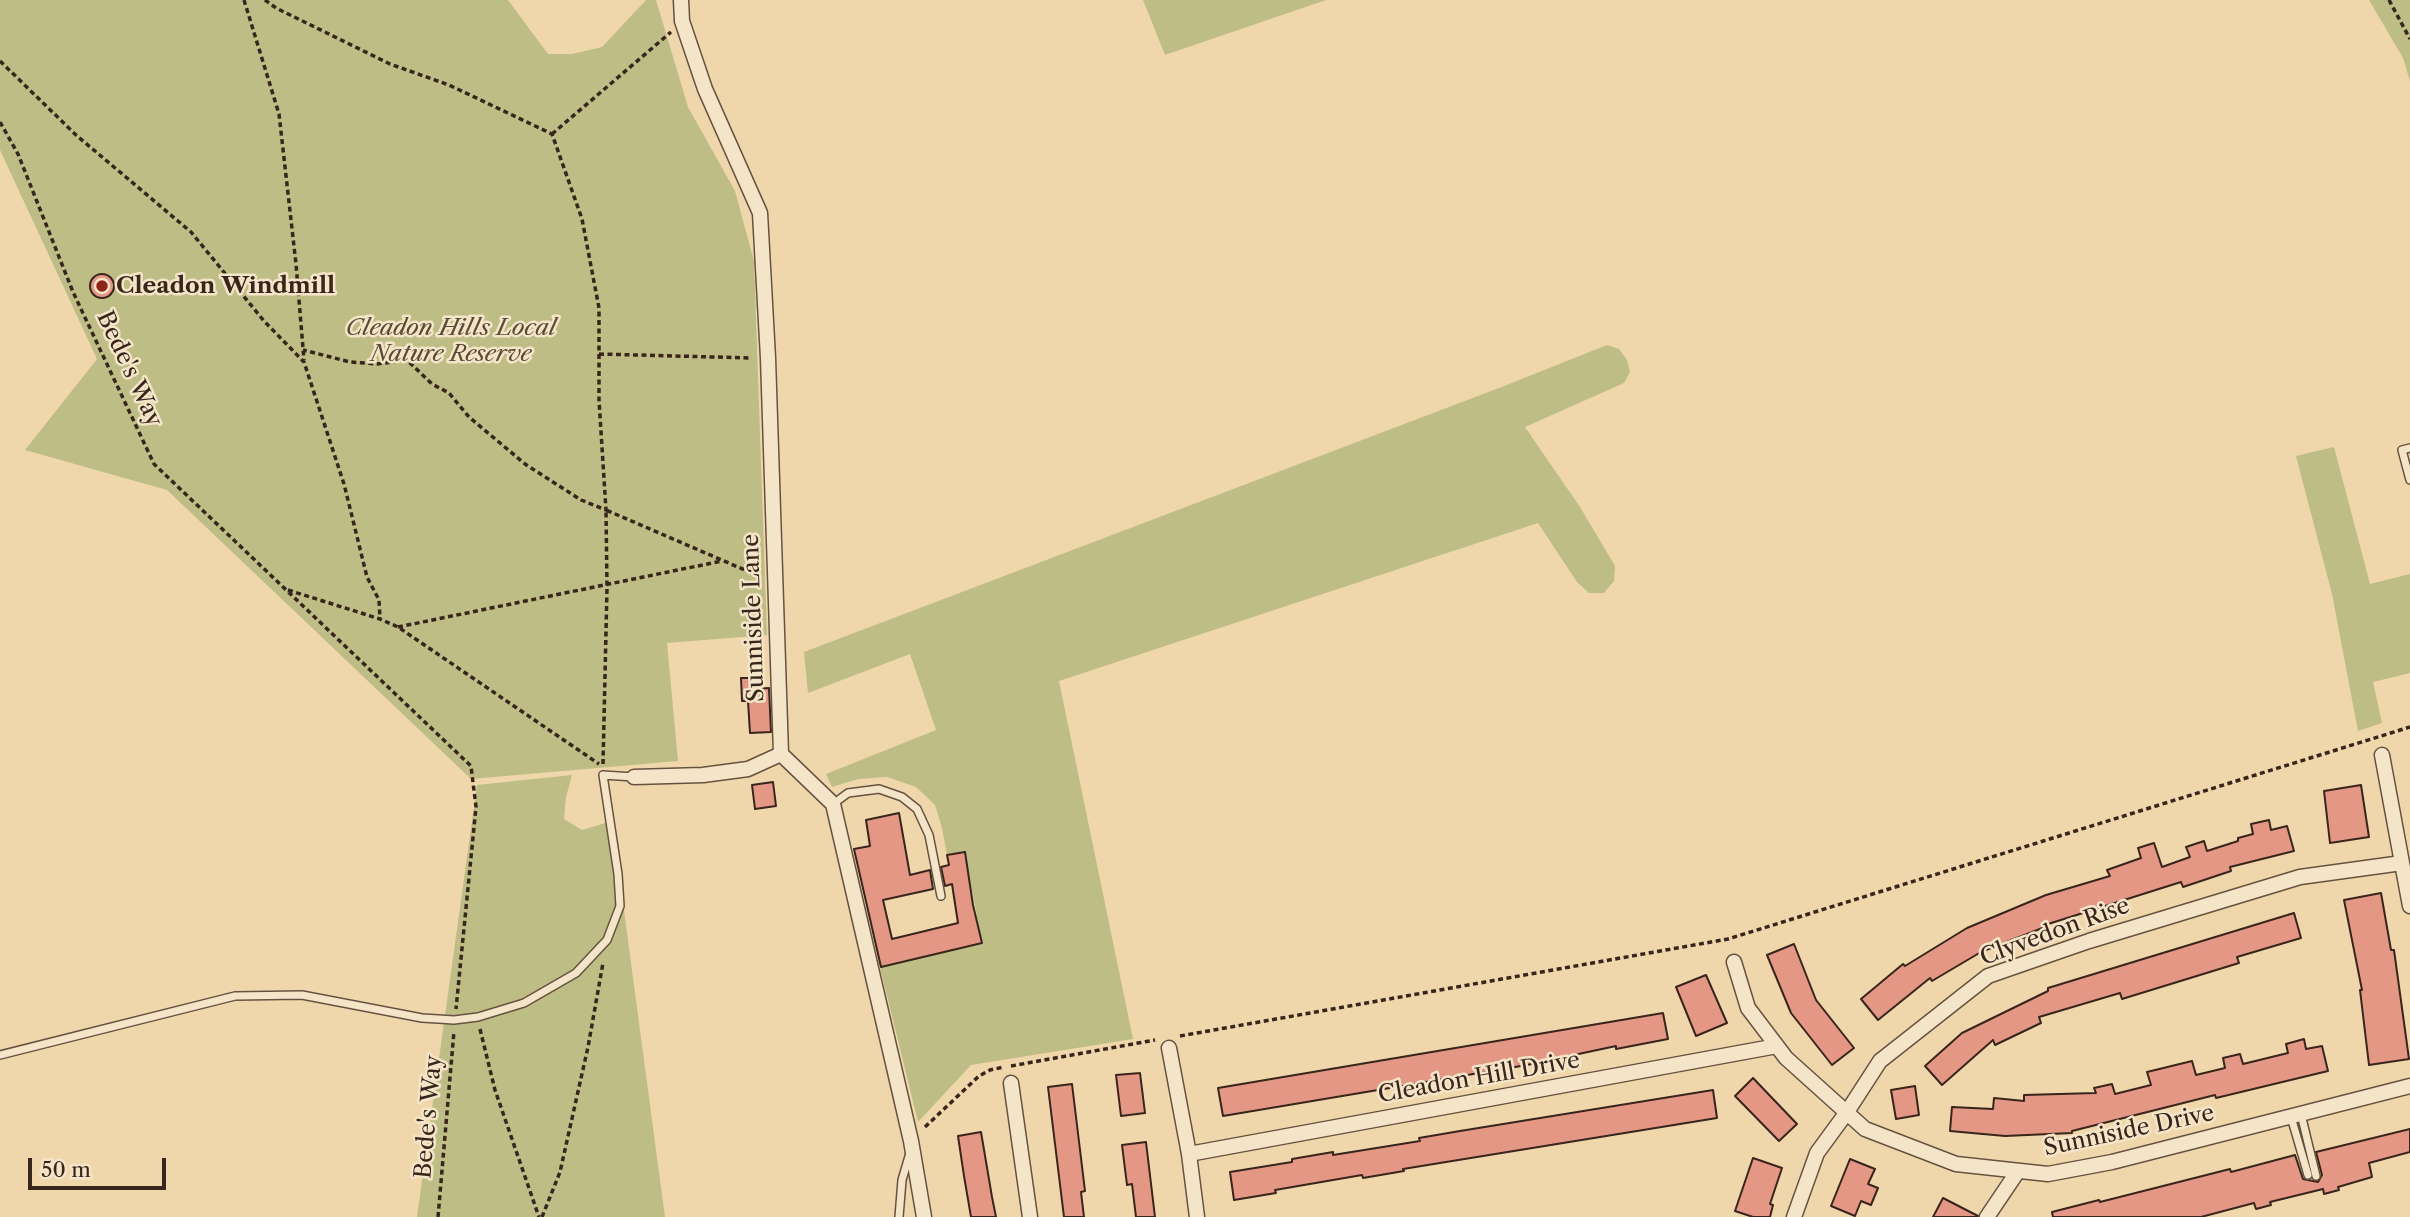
<!DOCTYPE html>
<style>
body{margin:0}
#map{position:relative;width:2410px;height:1217px;overflow:hidden;background:#f0d7ab;font-family:"Libre Caslon Text",serif}
canvas{display:block}
.scale{position:absolute;left:28px;top:1158px;width:138px;height:32px;box-sizing:border-box;border:4px solid #38251c;border-top:0;padding-left:9px;font-size:21px;line-height:24px;white-space:nowrap;color:#38251c;-webkit-text-stroke:5px #f5e5c8;paint-order:stroke}
</style>
<div id="map">
<canvas width="2410" height="1217"></canvas>
<div class="scale">50 m</div>
</div>
<script>
const g = document.querySelector('canvas').getContext('2d');
g.lineJoin = 'round';
function paint(path, color) { g.fillStyle = color; g.fill(path, 'evenodd'); }
const poly = rows => new Path2D(rows.map(r => 'M' + r).join(''));
function strokePath(path, color, width, dash) { g.strokeStyle = color; g.lineWidth = width; g.lineCap = dash ? 'butt' : 'round'; g.setLineDash(dash || []); g.stroke(path); }
function label(font, color, halo, rows, align = 'center') {
  g.font = font + ' "Libre Caslon Text",serif'; g.lineWidth = 5; g.setLineDash([]); g.textBaseline = 'middle'; g.strokeStyle = halo; g.fillStyle = color; for (const [text, x, y, turn = 0] of rows) {
    g.save(); g.translate(x, y); g.rotate((+turn || 0) * Math.PI / 180); g.textAlign = isNaN(turn) ? turn : align; if (halo) g.strokeText(text, 0, 0); g.fillText(text, 0, 0); g.restore();
  }
}
const green = poly([
 [0,0,508,0,548,54,572,54,602,47,646,0,656,0,688,107,735,191,754,261,767,635,667,643,678,761,471,779,167,490,25,450,97,359,0,150],
 [1143,0,1326,0,1165,55],
 [2369,0,2410,0,2410,81,2403,58],
 [1607,345,1619,349,1627,360,1630,372,1624,383,1525,427,1580,507,1615,566,1614,581,1604,593,1589,593,1577,582,1538,523,1059,681,1133,1039,971,1065,918,1122,880,967,982,943,965,853,947,855,942,828,935,805,916,787,887,777,858,779,832,787,826,774,936,730,910,654,808,693,804,652,1499,388],
 [2334,447,2370,584,2410,574,2410,673,2373,682,2382,723,2358,731,2332,594,2296,456],
 [572,775,566,797,564,819,582,830,612,821,665,1217,417,1217,477,785]
]);
const building = poly([
 '90 286a12 12 0 1 1 24 0a12 12 0 1 1-24 0Z',
 [741,678,756,678,756,689,769,688,771,732,750,733,748,701,742,701,741,678],
 [773,782,776,806,755,809,752,785,773,782],
 [2361,785,2369,837,2330,843,2324,791,2361,785],
 [899,813,910,875,930,870,933,889,883,900,892,939,958,923,952,884,945,886,941,867,949,865,947,855,965,852,973,905,982,943,881,967,854,849,870,846,866,820,899,813],
 [2269,820,2271,830,2287,826,2294,851,2230,867,2231,871,2183,887,2181,882,2045,925,2045,927,1981,952,1932,981,1930,978,1878,1020,1861,999,1903,964,1905,966,1967,928,2046,895,2110,876,2107,870,2141,858,2138,848,2154,843,2162,867,2190,857,2186,847,2204,841,2207,851,2238,841,2238,838,2253,834,2251,824,2269,820],
 [2381,893,2391,950,2394,950,2409,1059,2369,1065,2360,990,2362,990,2344,900,2381,893],
 [2294,913,2301,938,2237,957,2239,963,2122,999,2120,993,2039,1017,2041,1023,1995,1045,1993,1040,1942,1085,1925,1066,1962,1033,2048,991,2048,988,2294,913],
 [1794,944,1816,1000,1854,1048,1832,1065,1791,1013,1767,955,1794,944],
 [1706,975,1727,1023,1696,1036,1676,987,1706,975],
 [1663,1013,1668,1039,1616,1049,1616,1046,1527,1065,1223,1116,1218,1088,1663,1013],
 [2304,1039,2306,1049,2322,1046,2328,1071,2216,1098,2215,1095,2072,1131,2072,1133,2005,1136,1950,1131,1952,1107,1993,1109,1994,1098,2024,1101,2024,1095,2096,1093,2094,1088,2112,1084,2115,1094,2151,1085,2147,1072,2192,1061,2196,1075,2225,1068,2223,1058,2240,1054,2243,1064,2288,1053,2286,1044,2304,1039],
 [1140,1073,1145,1113,1121,1116,1116,1075,1140,1073],
 [1753,1078,1797,1124,1779,1141,1735,1096,1753,1078],
 [1072,1084,1085,1191,1081,1192,1084,1217,1064,1217,1048,1087,1072,1084],
 [1915,1086,1919,1115,1896,1119,1891,1090,1915,1086],
 [1713,1090,1717,1118,1403,1169,1404,1171,1363,1178,1362,1175,1275,1190,1276,1193,1234,1200,1230,1172,1292,1162,1292,1159,1333,1152,1333,1155,1420,1141,1419,1138,1460,1131,1713,1090],
 [2410,1129,2410,1152,2369,1163,2372,1177,2338,1187,2339,1190,2324,1194,2323,1189,2270,1202,2271,1205,2256,1209,2254,1203,2201,1217,2053,1217,2052,1212,2099,1200,2100,1202,2230,1169,2231,1172,2295,1155,2303,1179,2318,1182,2322,1175,2316,1152,2410,1129],
 [981,1132,992,1197,996,1217,971,1217,964,1176,958,1136,981,1132],
 [1146,1142,1155,1217,1136,1217,1132,1184,1127,1185,1122,1145,1146,1142],
 [1753,1158,1782,1168,1770,1204,1773,1205,1770,1217,1753,1217,1735,1211,1753,1158],
 [1850,1159,1875,1169,1868,1184,1878,1188,1871,1205,1861,1201,1855,1216,1831,1206,1850,1159],
 [1943,1198,1978,1216,1977,1217,1933,1217,1943,1198]
]);
const path = poly([
 [244,0,279,114,296,264,304,360],
 [265,0,276,8,390,64,449,85,552,134,582,219,599,308,599,400,606,510,581,500,525,464,469,417,449,393,432,384,407,360,377,364,350,362,303,350],
 [2389,0,2410,39],
 [0,61,76,135,191,232,264,321,304,362,344,484,367,577,379,600,380,619],
 [0,122,18,154,73,292,154,464,471,766,476,807,456,1009],
 [552,134,671,32],
 [599,354,752,358],
 [288,590,380,619,398,627,599,764],
 [398,627,722,561],
 [603,764,607,588,606,510,761,577],
 [480,1029,495,1090,539,1217],
 [1180,1036,1728,939,2410,727],
 [1011,1066,1155,1040],
 [925,1127,979,1076,990,1070,1004,1067],
 [438,1217,454,1031],
 [542,1217,560,1172,588,1047,603,963]
]);
const service = poly([
 [2410,448,2402,450,2410,480],
 [833,804,848,793,879,789,902,797,917,809,929,835,941,896],
 [0,1055,235,996,302,995,422,1018,454,1020,478,1017,524,1003,576,973,607,940,620,906,618,874,603,775,634,777],
 [2301,1114,2316,1176],
 [2291,1117,2308,1175],
 [899,1217,902,1180,910,1153]
]);
const minor = poly([
 [681,0,682,21,705,89,760,213,768,358,781,754,833,804,911,1141,924,1217],
 [2382,755,2410,906],
 [634,777,703,775,748,769,781,754],
 [1734,962,1748,1008,1786,1058,1865,1129,1956,1164,2048,1174,2112,1162,2410,1086],
 [1169,1048,1189,1154,1197,1217],
 [1011,1083,1030,1217],
 [1189,1154,1777,1046],
 [1794,1217,1817,1153,1847,1112,1880,1061,1988,976,2089,941,2300,877,2402,863],
 [1987,1217,2018,1171]
]);
const markers = [
 [102,286,7,"#8f2418"]
];
const poiNames = [
 ["Cleadon Windmill",116,286]
];
const parkNames = [
 ["Cleadon Hills Local",451,328],
 ["Nature Reserve",451,354]
];
const streetNames = [
 ["Bede's Way",129,369,65],
 ["Sunniside Lane",754,618,-92],
 ["Clyvedon Rise",2055,932,-20],
 ["Cleadon Hill Drive",1479,1078,-10],
 ["Bede's Way",429,1117,-85],
 ["Sunniside Drive",2129,1131,-12]
];
paint(green, '#bebd86');
paint(building, '#e59785');
strokePath(building, '#38251c', 2);
strokePath(service, '#665240', 10);
strokePath(minor, '#665240', 17);
strokePath(path, '#38251c', 3.5, [5, 3.5]);
strokePath(service, '#f5e5c8', 7);
strokePath(minor, '#f5e5c8', 14);
for (const [x, y, r, color] of markers) { const dot = new Path2D(); dot.arc(x, y, r, 0, 2 * Math.PI); g.fillStyle = color; g.fill(dot); strokePath(dot, '#f5e5c8', 2.5); }
label('bold 23px', '#38251c', '#f5e5c8', poiNames, 'left');
label('italic 23px', '#5a4b36', '#f5e5c8', parkNames);
label('23px', '#38251c', '#f5e5c8', streetNames);
</script>
